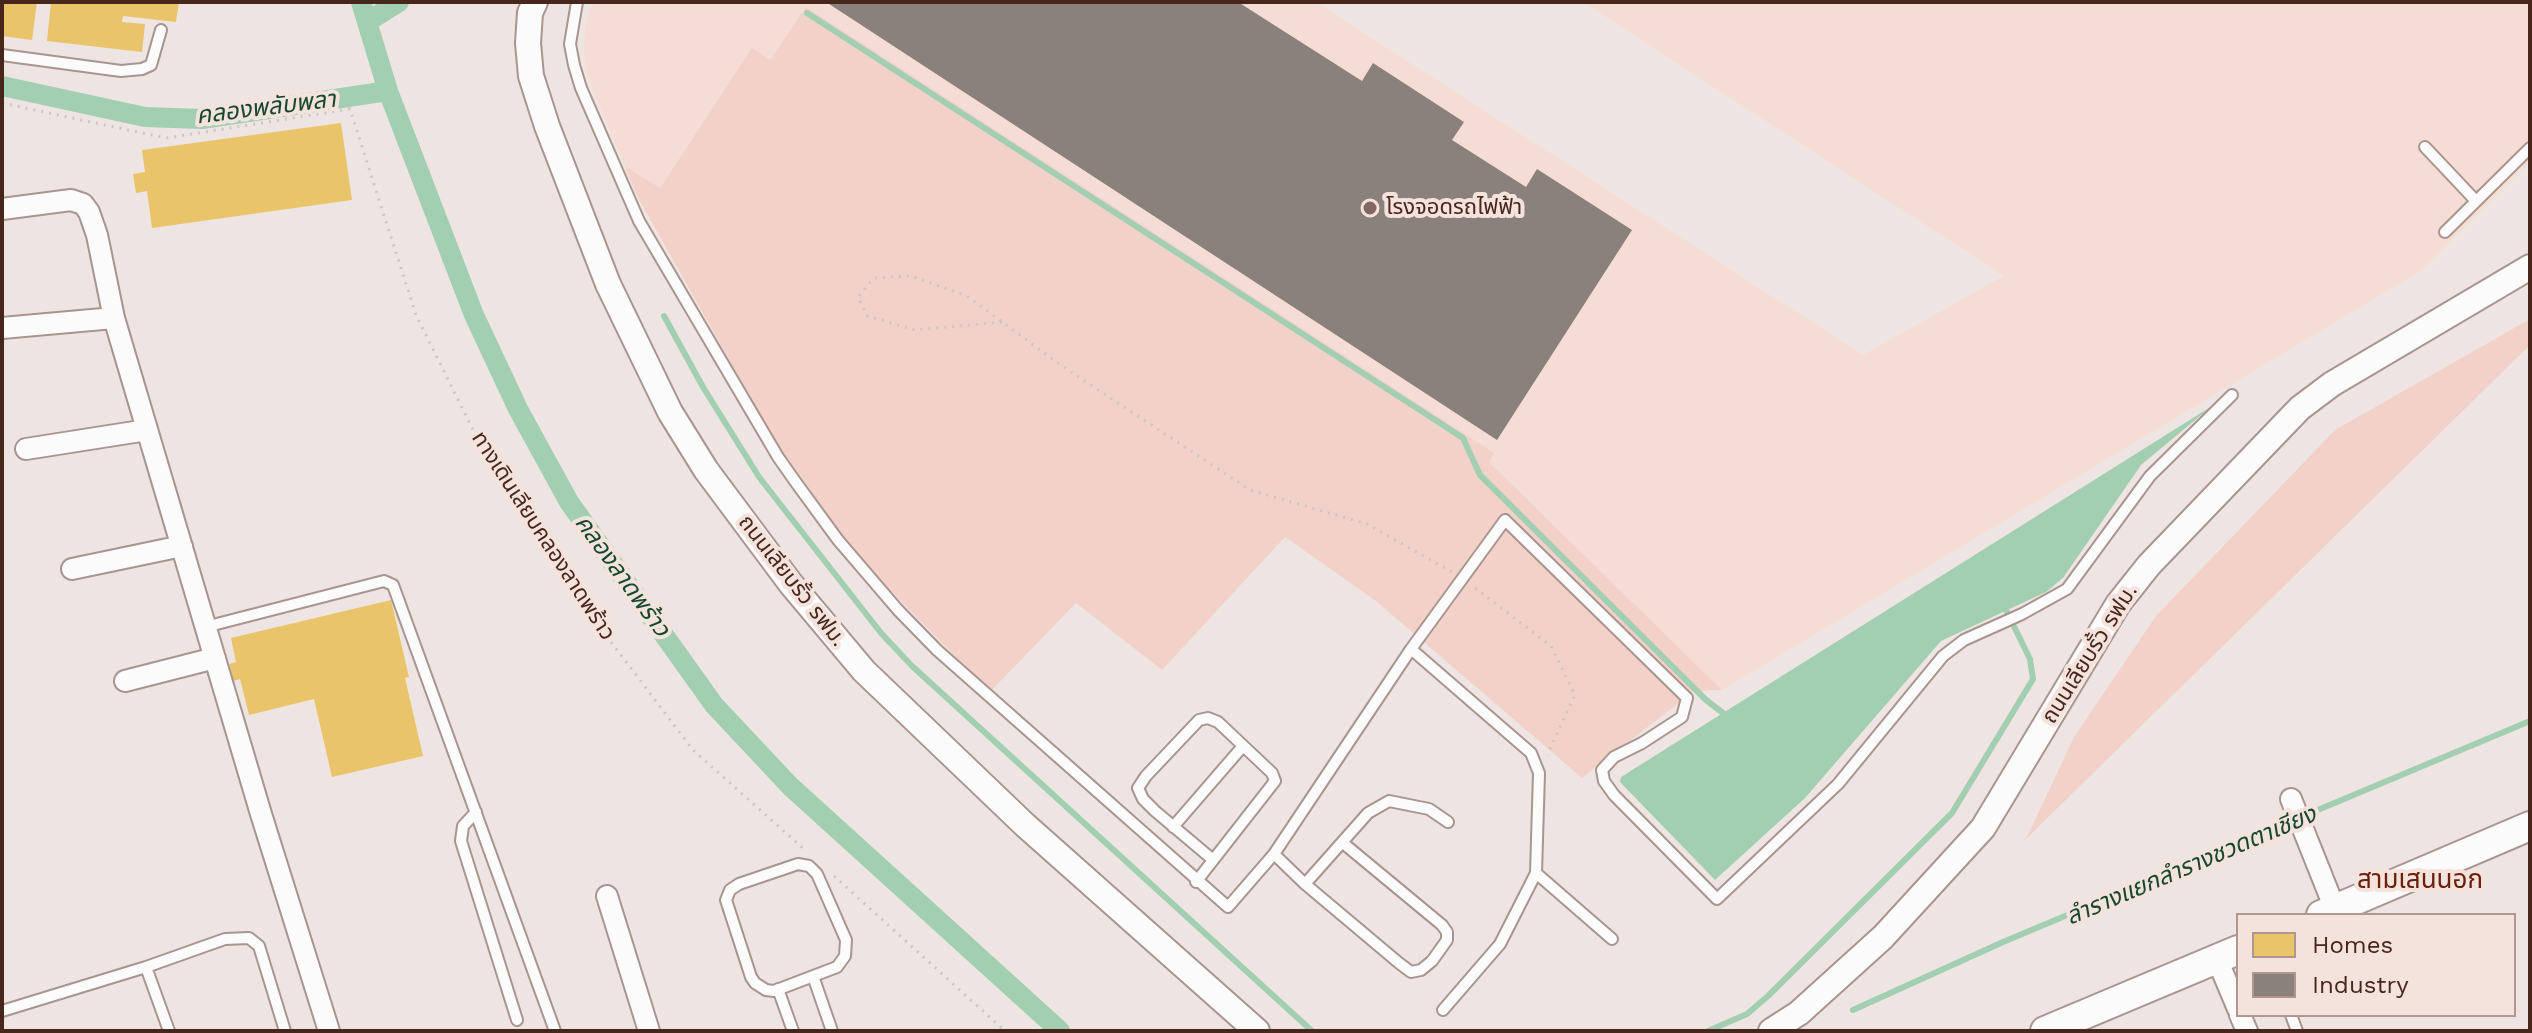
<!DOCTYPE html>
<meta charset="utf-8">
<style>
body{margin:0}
#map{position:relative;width:2532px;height:1033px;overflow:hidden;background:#eee5e2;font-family:"Work Sans",sans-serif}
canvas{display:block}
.frame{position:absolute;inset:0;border:4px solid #47261c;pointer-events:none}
.legend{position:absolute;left:2236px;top:913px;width:280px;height:104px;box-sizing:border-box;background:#f4e2dc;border:2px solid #af978f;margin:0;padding:10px 14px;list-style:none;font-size:24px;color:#47261c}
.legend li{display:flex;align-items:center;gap:16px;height:40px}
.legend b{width:40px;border:2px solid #af978f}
</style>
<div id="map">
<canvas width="2532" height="1033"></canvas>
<div class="frame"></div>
<ul class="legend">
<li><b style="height:22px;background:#e9c46a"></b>Homes</li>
<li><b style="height:22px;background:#8a817c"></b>Industry</li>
</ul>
</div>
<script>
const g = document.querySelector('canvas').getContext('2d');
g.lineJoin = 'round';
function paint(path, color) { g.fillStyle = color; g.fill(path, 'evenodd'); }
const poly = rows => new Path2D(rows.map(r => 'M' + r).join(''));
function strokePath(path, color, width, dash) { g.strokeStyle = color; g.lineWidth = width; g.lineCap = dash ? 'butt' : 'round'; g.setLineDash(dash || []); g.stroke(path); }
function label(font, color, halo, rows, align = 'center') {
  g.font = font + ' "Work Sans","Noto Sans Thai",sans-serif'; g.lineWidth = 8; g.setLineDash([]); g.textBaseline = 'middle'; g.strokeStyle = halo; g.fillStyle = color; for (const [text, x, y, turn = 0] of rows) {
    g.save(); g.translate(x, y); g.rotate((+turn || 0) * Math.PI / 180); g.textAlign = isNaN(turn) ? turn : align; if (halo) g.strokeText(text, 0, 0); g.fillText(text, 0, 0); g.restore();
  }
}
const built = poly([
 [593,2,1316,2,1863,355,2004,276,1583,2,2530,2,2530,162,2422,270,1722,690,1489,462,1494,454,806,7,770,60,752,49,659,189,625,166,594,93,586,69,584,49,585,28]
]);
const green = poly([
 [806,7,1494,453,1489,462,1722,690,1694,691,1582,778,1376,601,1285,537,1162,670,1076,603,990,692,840,539,783,456,636,194,625,166,660,188,752,48,770,60],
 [2530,319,2530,345,2026,839,2074,737,2156,616,2335,430]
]);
const water = poly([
 [2212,406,2141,465,2063,578,2046,592,1941,641,1805,798,1715,880,1620,782,1621,777]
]);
const homes = poly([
 [2,2,37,2,32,40,2,36],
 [51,2,179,2,176,22,123,16,122,22,145,24,142,52,47,41],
 [341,123,352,200,152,228,147,191,136,193,133,174,145,172,142,150],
 [391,600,409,677,405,678,423,756,332,777,314,699,249,715,240,679,233,681,229,664,236,662,231,638]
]);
const industry = poly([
 [826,2,1238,2,1362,81,1373,63,1464,122,1452,140,1526,187,1537,169,1632,230,1497,440]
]);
const stream = poly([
 [807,13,1463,438,1480,475,1706,700,1723,713],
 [664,316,703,387,759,477,881,633,912,666,1312,1031],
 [1853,1010,2003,942,2530,721],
 [1708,1031,1747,1014,1768,996,1952,813,2033,679,2030,659,2004,606]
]);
const canal = poly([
 [361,2,388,91,474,315,518,409,569,502,714,705,790,786,1060,1031],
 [367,22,399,2],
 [2,86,145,117,202,119,388,91]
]);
const path = poly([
 [2,103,166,138,350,109,416,315,487,458,592,617,693,750,805,850],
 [1002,322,915,330,867,316,858,297,874,278,911,276,967,296,1062,366,1250,490,1367,524,1452,572],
 [1475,588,1551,646,1575,695,1547,755],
 [834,876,1005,1031]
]);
const service = poly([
 [577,2,570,44,574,65,581,88,639,221,778,457,797,484,838,540,898,610,937,650,1228,907,1274,854,1411,649,1505,520,1687,698,1682,717,1642,743,1614,757,1602,770,1604,781,1614,795,1717,899,1838,784,1943,656,1964,640,2022,614,2067,589,2150,476,2232,395],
 [2,55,121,71,142,69,151,65,161,30],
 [2425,147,2476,201],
 [2445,232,2530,148],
 [205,627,384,581,393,585,555,1031],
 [1411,649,1531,753,1539,773,1536,873,1500,944,1443,1010],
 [476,812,463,826,461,841,517,1020],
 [1173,827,1243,746],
 [1274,854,1305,884,1399,963,1411,972,1421,970,1432,961,1447,940,1447,932,1442,925,1343,843],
 [798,864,809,866,817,874,846,940,845,956,837,967,774,991,766,990,755,983,751,977,726,900,730,890,739,884,798,864],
 [1536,873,1612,939],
 [1196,882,1275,781,1272,773,1218,722,1208,718,1199,720,1146,776,1138,788,1143,799,1155,811,1212,859],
 [1305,884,1368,813,1389,801,1429,809,1448,822],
 [146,967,169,1031],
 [813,976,832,1031],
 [778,989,793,1031],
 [2,1011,146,967,225,939,249,938,259,946,285,1031],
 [2291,1015,2297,1031]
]);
const minor = poly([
 [2,209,71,200,83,204,89,212,97,235,114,318,261,814,329,1031],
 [2,328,114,318],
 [26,449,147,430],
 [72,569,182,546],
 [125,681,215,658],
 [2291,799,2335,909],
 [607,896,649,1031],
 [2217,959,2238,1009],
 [2240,1015,2247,1031]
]);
const tertiary = poly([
 [535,2,530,13,528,43,531,76,547,126,608,284,670,412,706,470,791,584,864,671,1025,825,1257,1031],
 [1771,1031,1799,1013,1883,937,1983,828,2118,604,2149,565,2300,408,2332,384,2530,267]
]);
const secondary = poly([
 [2321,915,2530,826],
 [2045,1031,2238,950]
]);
const markers = [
 [1370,208,8,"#816961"]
];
const poiNames = [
 ["โรงจอดรถไฟฟ้า",1386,208]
];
const streetNames = [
 ["ทางเดินเลียบคลองลาดพร้าว",543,536,57],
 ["ถนนเลียบรั้ว รฟม.",792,581,52],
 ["ถนนเลียบรั้ว รฟม.",2090,654,-58]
];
const waterNames = [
 ["คลองพลับพลา",266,108,-7],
 ["คลองลาดพร้าว",622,576,54],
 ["ลำรางแยกลำรางชวดตาเชียง",2191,866,-23]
];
const quarterNames = [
 ["สามเสนนอก",2420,880]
];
paint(built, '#f5dcd4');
paint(green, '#f2d2c8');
paint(water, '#a2ceb2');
paint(homes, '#e9c46a');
paint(industry, '#8a817c');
strokePath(stream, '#a2ceb2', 6);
strokePath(canal, '#a2ceb2', 20);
strokePath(service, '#a89590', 14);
strokePath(minor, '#a89590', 24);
strokePath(tertiary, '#a89590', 28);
strokePath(secondary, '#a89590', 32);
strokePath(path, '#cdc6c3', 3, [2, 6]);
strokePath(service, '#fcfbfb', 10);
strokePath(minor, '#fcfbfb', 20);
strokePath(tertiary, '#fcfbfb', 24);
strokePath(secondary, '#fcfbfb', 28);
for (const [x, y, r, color] of markers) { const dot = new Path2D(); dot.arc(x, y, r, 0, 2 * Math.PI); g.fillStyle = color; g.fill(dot); strokePath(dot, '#f4e2dc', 3); }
label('22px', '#47261c', '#f4e2dc', poiNames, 'left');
label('22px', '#47261c', '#f4e2dc', streetNames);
label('italic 24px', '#15482e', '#f4e2dc', waterNames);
label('26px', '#692109', '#f4e2dc', quarterNames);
</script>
